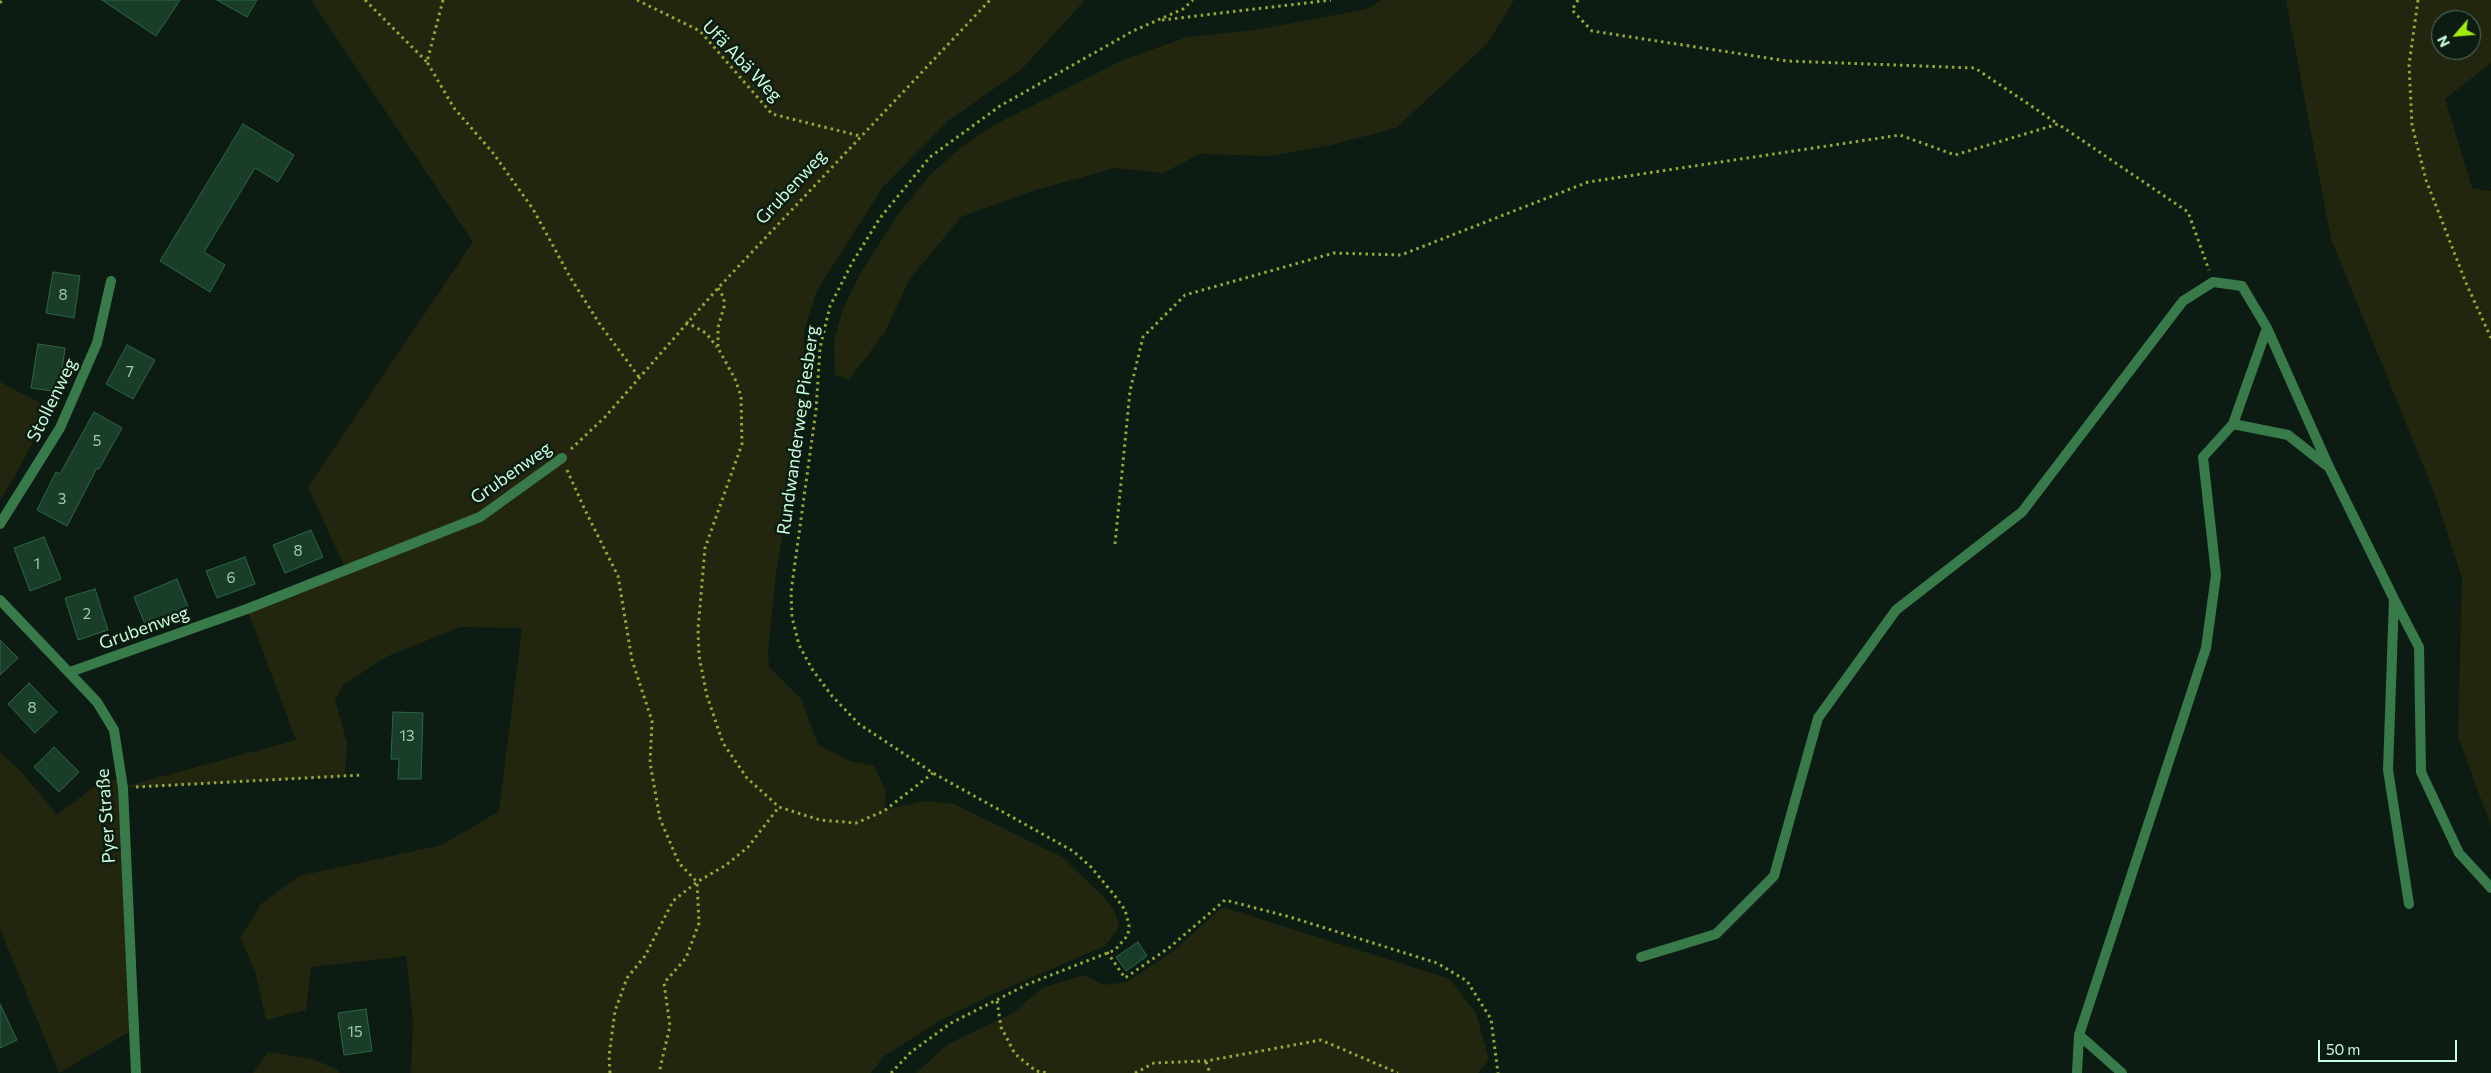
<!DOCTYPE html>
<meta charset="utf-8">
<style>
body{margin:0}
#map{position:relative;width:2491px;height:1073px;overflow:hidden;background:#0c1c12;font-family:Commissioner,sans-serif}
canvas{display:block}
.north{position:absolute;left:2431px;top:10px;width:50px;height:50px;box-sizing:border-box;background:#0c1c12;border:1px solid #587662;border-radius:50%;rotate:243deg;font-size:14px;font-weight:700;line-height:20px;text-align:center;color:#c9fddb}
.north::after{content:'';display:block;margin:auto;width:18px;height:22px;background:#a2eb08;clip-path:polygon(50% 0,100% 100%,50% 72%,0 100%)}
.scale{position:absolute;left:2318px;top:1040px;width:139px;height:22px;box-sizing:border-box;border:2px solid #c9fddb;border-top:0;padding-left:6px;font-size:15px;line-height:18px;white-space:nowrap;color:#c9fddb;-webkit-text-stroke:4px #0c1c12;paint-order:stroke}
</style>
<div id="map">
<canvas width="2491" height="1073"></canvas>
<div class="north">N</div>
<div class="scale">50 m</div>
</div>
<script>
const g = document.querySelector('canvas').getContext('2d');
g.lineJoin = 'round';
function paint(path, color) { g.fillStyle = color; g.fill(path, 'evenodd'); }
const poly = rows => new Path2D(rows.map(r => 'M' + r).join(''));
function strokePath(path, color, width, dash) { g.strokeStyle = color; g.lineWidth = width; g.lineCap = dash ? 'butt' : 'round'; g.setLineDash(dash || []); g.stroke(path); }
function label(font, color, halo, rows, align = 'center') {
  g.font = font + ' Commissioner,sans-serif'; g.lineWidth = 5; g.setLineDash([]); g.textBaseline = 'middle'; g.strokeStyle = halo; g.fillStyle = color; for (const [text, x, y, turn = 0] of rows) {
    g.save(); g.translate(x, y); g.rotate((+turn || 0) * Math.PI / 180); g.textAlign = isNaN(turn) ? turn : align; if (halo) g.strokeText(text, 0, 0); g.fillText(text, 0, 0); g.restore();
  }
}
const green = poly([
 [311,0,1085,0,1022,69,948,121,882,188,816,292,804,333,805,378,797,455,776,572,768,654,769,667,801,699,818,745,850,761,874,766,886,792,884,810,925,801,954,804,1062,857,1106,899,1115,912,1119,927,1105,946,989,996,941,1020,884,1056,871,1073,411,1073,413,1021,406,956,311,967,306,1010,266,1020,255,971,240,938,261,904,299,876,442,845,499,811,522,628,460,627,386,657,343,685,335,700,347,743,345,776,123,788,134,1029,59,1073,0,929,0,753,19,769,57,815,94,787,122,777,123,787,296,740,247,609,346,570,308,487,473,242],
 [1381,0,1514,0,1487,44,1396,128,1331,145,1269,156,1200,154,1163,173,1115,168,1035,190,961,217,909,280,885,332,849,380,835,375,834,341,843,309,860,274,897,216,928,177,960,148,994,125,1123,60,1187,37,1255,30,1367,9],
 [2286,0,2491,0,2491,63,2445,99,2472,188,2491,191,2491,826,2458,737,2462,578,2434,492,2331,239],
 [2441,20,2471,20,2471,50,2441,50],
 [0,382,50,408,13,480,0,500],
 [1222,907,1450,979,1476,1013,1489,1060,1478,1073,916,1073,948,1044,1013,1013,1042,988,1085,975,1103,985,1127,982,1175,950],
 [268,1052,312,1059,339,1070,339,1073,253,1073]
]);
const building = poly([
 [102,0,180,0,156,36,102,0],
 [217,0,257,0,247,17,217,0],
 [243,124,294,155,278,182,255,168,204,252,225,265,210,292,160,261,243,124],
 [53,272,80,276,74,318,46,313,53,272],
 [38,344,65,348,59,392,31,388,38,344],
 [127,345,155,360,133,399,106,384,127,345],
 [94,412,122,428,99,469,97,468,67,526,37,510,56,472,60,474,94,412],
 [311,530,323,557,285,573,273,545,311,530],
 [44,537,61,579,30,591,14,548,44,537],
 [245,557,255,584,217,598,206,571,245,557],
 [177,579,188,607,145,624,134,597,177,579],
 [95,589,108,630,78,640,65,598,95,589],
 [0,640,18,658,0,675,0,640],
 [29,683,57,712,35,733,8,704,29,683],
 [393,712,423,713,421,779,398,779,399,759,391,759,393,712],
 [54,747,79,772,59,792,34,767,54,747],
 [1138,942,1147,956,1126,971,1116,957,1138,942],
 [0,1004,17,1040,0,1048,0,1004],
 [366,1009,372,1051,344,1055,338,1013,366,1009]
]);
const path = poly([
 [365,0,427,62],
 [443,0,427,62,454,108,493,153,533,209,570,277,601,326,639,377],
 [637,0,700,31,772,114,860,136],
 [1578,0,1572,10,1592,31,1787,61,1975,68,2058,124],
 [2418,0,2409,65,2412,125,2426,180,2466,283,2491,338],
 [0,3,2,0],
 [1162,20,1331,0],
 [718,288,724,298,724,307,718,327,718,348,735,379,741,396,742,444,705,548,698,629,699,656,707,696,723,743,747,778,779,807,820,820,856,823,884,811,933,773],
 [686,322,706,333,717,347],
 [571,449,605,417,718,288,990,0],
 [567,470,585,510,618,576,632,660,652,721,650,763,660,819,679,863,697,882,699,923,686,958,664,983,670,1026,659,1073],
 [1115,544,1130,391,1143,337,1185,295,1334,253,1401,255,1588,182,1900,135,1955,155,2058,124,2188,212,2209,270],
 [136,787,362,775],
 [1107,952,1125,978,1170,947,1225,900,1290,917,1437,963,1467,981,1491,1019,1498,1073],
 [997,1001,1001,1027,1015,1054,1036,1071,1048,1073],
 [1206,1062,1210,1073],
 [610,1073,609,1056,615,1011,627,978,645,956,673,901,697,882,726,865,748,847,779,807],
 [891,1073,911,1052,951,1023,1028,984,1115,950,1128,935,1129,925,1125,910,1115,896,1091,867,1073,851,933,773,859,724,832,696,812,669,799,645,792,617,791,592,816,410,820,348,830,306,852,263,880,218,930,157,1000,106,1133,31,1183,9,1193,0],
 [1135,1073,1154,1063,1206,1061,1321,1040,1398,1073]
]);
const service = poly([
 [2233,424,2288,435,2326,465],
 [2395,601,2419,647,2421,772,2459,853,2491,888],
 [1641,957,1716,934,1774,876,1818,718,1896,610,2022,512,2183,301,2213,282,2242,286,2267,328,2329,467,2394,599,2388,770,2409,904],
 [2079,1035,2122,1073],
 [2077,1073,2079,1035,2206,648,2216,575,2203,457,2233,424,2267,328]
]);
const minor = poly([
 [0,524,60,428,97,343,111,281],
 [0,600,97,702,114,730,123,788,136,1073],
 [70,672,247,609,480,517,562,458]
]);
const numberNames = [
 ["8",63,295],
 ["7",130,372],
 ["5",97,441],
 ["3",62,499],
 ["8",298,551],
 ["1",37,564],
 ["6",231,578],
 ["2",87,614],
 ["8",32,708],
 ["13",407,736],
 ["15",355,1032]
];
const streetNames = [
 ["Ufä Abä Weg",742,61,46],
 ["Grubenweg",791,187,-47],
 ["Stollenweg",52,400,-64],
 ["Rundwanderweg Piesberg",798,430,-82],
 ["Grubenweg",511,473,-35],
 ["Grubenweg",144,628,-20],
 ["Pyer Straße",106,816,-94]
];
paint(green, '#22260f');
paint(building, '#193d28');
strokePath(building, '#2b6845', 1);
strokePath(path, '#96aa30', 3, [2.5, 4]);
strokePath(service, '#387a49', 10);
strokePath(minor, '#387a49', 10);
label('15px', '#9dcdae', null, numberNames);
label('18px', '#c9fddb', '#0c1c12', streetNames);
</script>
